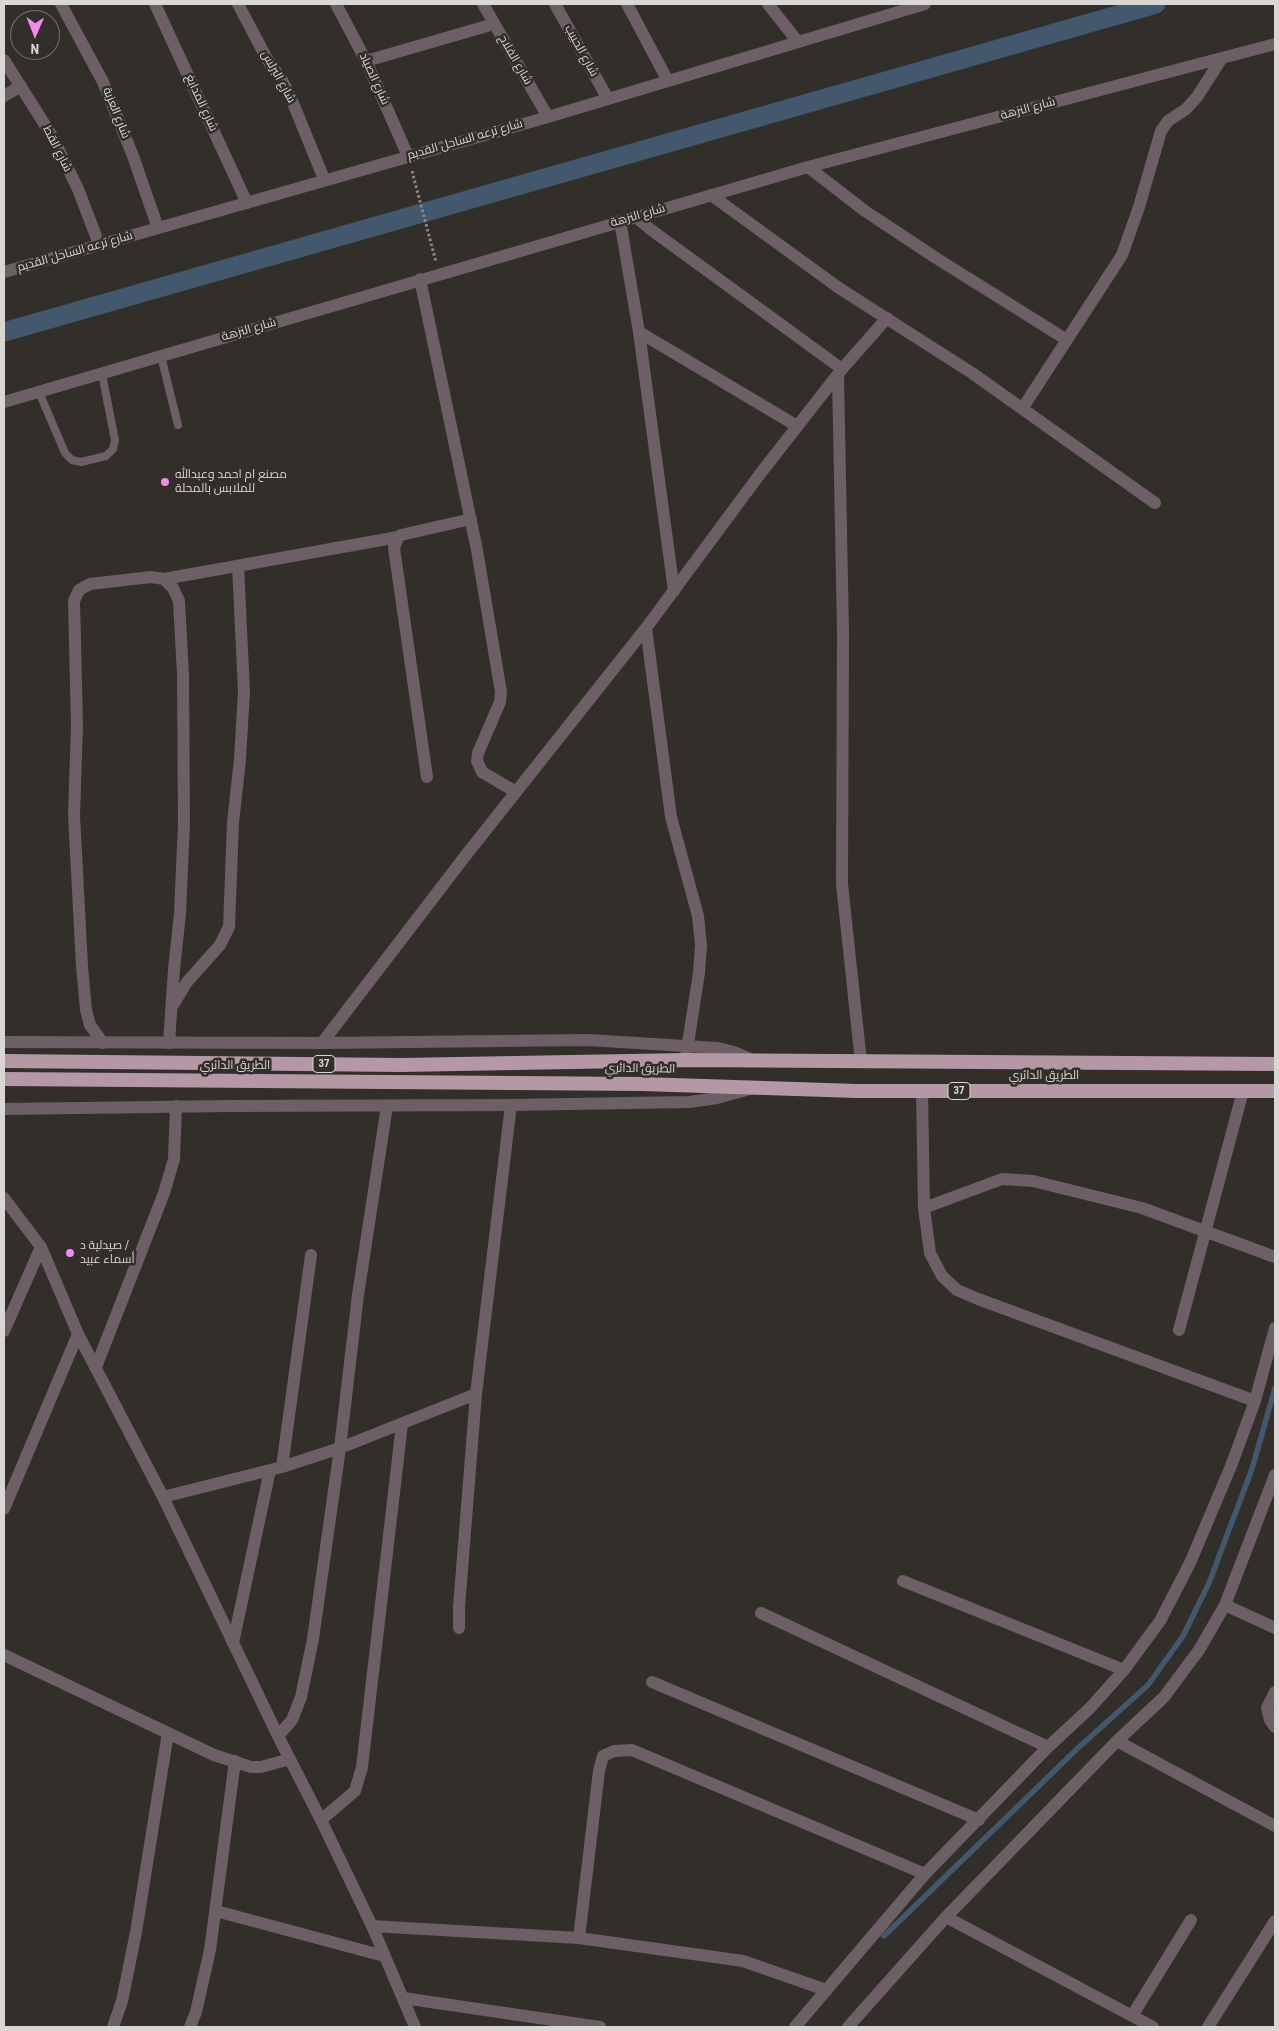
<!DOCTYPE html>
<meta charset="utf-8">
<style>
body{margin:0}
#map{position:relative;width:1279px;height:2031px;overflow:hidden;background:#322f2a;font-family:"Roboto Condensed",sans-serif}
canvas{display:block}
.frame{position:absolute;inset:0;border:5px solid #d9d7d4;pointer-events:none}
.north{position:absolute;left:10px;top:10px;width:50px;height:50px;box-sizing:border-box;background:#322f2a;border:1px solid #75726e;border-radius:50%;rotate:181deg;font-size:14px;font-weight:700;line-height:20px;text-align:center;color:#d9d7d4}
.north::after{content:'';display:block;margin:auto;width:18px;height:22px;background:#f589ef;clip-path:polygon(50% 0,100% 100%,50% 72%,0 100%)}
</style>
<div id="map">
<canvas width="1279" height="2031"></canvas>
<div class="frame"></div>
<div class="north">N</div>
</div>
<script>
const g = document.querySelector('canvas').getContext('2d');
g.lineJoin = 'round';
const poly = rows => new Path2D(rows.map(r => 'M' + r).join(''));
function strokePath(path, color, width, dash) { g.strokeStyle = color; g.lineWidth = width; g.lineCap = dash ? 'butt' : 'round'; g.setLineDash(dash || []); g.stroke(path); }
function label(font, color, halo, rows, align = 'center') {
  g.font = font + ' "Roboto Condensed",Cairo,sans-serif'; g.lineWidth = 5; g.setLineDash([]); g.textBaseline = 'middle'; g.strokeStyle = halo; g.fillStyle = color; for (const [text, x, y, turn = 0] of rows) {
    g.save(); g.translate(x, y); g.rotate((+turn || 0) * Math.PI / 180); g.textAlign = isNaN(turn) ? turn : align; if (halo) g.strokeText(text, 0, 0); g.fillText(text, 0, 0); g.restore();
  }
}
const stream = poly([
 [884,1936,1078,1748,1148,1685,1183,1636,1209,1583,1252,1469,1275,1388]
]);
const canal = poly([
 [4,332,1156,4]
]);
const path = poly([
 [412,171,436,262]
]);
const service = poly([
 [161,356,178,425],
 [39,392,65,453,72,460,81,462,106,456,113,449,115,440,102,374]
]);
const minor = poly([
 [61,4,103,82,133,156,158,228],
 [155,4,247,203],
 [238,4,267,59,282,80,291,98,324,179],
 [336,4,366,61,408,156],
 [483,4,548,117],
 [555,4,608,99],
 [627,4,668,81],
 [768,4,798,42],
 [4,60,52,136,78,189,99,244],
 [366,61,494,24],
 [4,96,21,86],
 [808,167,865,211,936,258,1067,340],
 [711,195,839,288,972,373,1155,503],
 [636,217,650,229,842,369,887,318],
 [620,221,639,332,674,591],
 [4,272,548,117,925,4],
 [420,279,477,550,501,692,500,702,478,753,477,761,482,772,516,792],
 [639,332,797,426],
 [838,375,843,632,842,884,861,1062],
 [4,402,808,167,1275,44],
 [1022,409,1122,255,1139,207,1161,131,1168,121,1186,109,1197,97,1222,58],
 [164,579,398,537],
 [646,628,671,817,698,916,701,945,699,973,686,1056],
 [427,777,394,548,398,537,401,535,471,519],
 [173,1005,187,982,220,945,229,927,233,823,240,759,244,691,238,566],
 [103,1043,90,1025,86,1010,82,966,74,815,77,726,74,601,79,590,90,584,151,577,164,579,173,588,179,601,183,675,184,824,180,914,174,969,169,1043],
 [322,1043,466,855,646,628,760,474,842,369],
 [922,1091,924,1208,930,1253,942,1276,957,1290,978,1299,1255,1401],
 [4,1198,41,1247,78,1334,163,1497,278,1736,321,1820,372,1926,415,2027],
 [924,1208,1002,1179,1033,1181,1142,1208,1275,1257],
 [1179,1330,1243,1091],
 [4,1331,41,1247],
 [96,1367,164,1193,174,1159,176,1106],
 [282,1467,311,1255],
 [163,1497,282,1467,340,1448,476,1394],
 [4,1509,78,1334],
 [903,1581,1124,1670],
 [1225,1605,1275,1628],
 [761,1613,1048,1747],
 [459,1628,459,1607,476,1394,511,1105],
 [233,1643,270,1470],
 [4,1655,214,1755,251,1767,261,1767,290,1759],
 [652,1682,979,1820],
 [1275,1692,1267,1708,1270,1720,1275,1727],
 [278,1736,292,1720,301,1697,313,1639,340,1448,358,1295,387,1106],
 [1117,1741,1275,1826],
 [321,1820,355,1791,362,1767,402,1424],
 [216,1911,384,1956],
 [946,1917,1153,2027],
 [372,1926,579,1938,743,1961,826,1990],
 [579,1938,599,1771,603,1756,614,1751,632,1750,925,1874],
 [403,1998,600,2027],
 [1132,2016,1191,1920],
 [113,2027,122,2001,136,1932,168,1733],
 [190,2027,196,2012,210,1950,235,1761],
 [795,2027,925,1874,1048,1747,1090,1708,1124,1670,1160,1621,1190,1563,1231,1466,1255,1401,1275,1328],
 [848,2027,946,1917,1117,1741,1164,1697,1199,1650,1225,1605,1275,1475],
 [1208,2027,1275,1921]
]);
const tertiary = poly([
 [4,1042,322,1043,588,1040,718,1048,734,1052,753,1060],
 [4,1109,229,1106,511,1105,689,1102,717,1098,750,1089]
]);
const trunk = poly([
 [4,1061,401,1065,686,1060,1275,1064],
 [4,1079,642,1084,857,1091,1275,1091]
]);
const markers = [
 [165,482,5,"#f589ef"],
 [70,1253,5,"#f589ef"]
];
const shields = [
 [324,1064,22],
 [959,1091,22]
];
const shieldNames = [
 ["37",324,1064],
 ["37",959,1091]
];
const streetNames = [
 ["شارع الحبيب",581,51,61],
 ["شارع الفلاح",515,60,60],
 ["شارع البرلس",278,77,61],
 ["شارع الصياد",374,79,65],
 ["شارع المدابغ",201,103,65],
 ["شارع النزهة",1028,109,-15],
 ["شارع العزبة",116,113,68],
 ["شارع ترعه الساحل القديم",465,140,-16],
 ["شارع القط",57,149,63],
 ["شارع النزهة",638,216,-16],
 ["شارع ترعه الساحل القديم",75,252,-16],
 ["شارع النزهة",249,330,-16],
 ["الطريق الدائري",235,1066],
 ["الطريق الدائري",640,1069,1],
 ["الطريق الدائري",1044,1076]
];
const poiNames = [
 ["مصنع ام احمد وعبدالله",175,475],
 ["للملابس بالمحلة",175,489],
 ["صيدلية د /",80,1246],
 ["أسماء عبيد",80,1260]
];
strokePath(stream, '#42586c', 5.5);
strokePath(canal, '#42586c', 19);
strokePath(path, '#8a8884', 3, [2.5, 2.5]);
strokePath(service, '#6c5f66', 8);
strokePath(minor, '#6c5f66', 12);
strokePath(tertiary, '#6c5f66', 12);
strokePath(trunk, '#b498a6', 14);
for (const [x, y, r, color] of markers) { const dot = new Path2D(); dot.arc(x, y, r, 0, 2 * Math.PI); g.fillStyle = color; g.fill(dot); strokePath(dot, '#322f2a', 2); }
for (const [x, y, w] of shields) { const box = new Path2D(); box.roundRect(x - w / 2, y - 8.5, w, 17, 4); g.fillStyle = '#322f2a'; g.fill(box); strokePath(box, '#d9d7d4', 1); }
label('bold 11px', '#d9d7d4', null, shieldNames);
label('12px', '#d9d7d4', '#322f2a', streetNames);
label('12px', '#d9d7d4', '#322f2a', poiNames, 'left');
</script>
